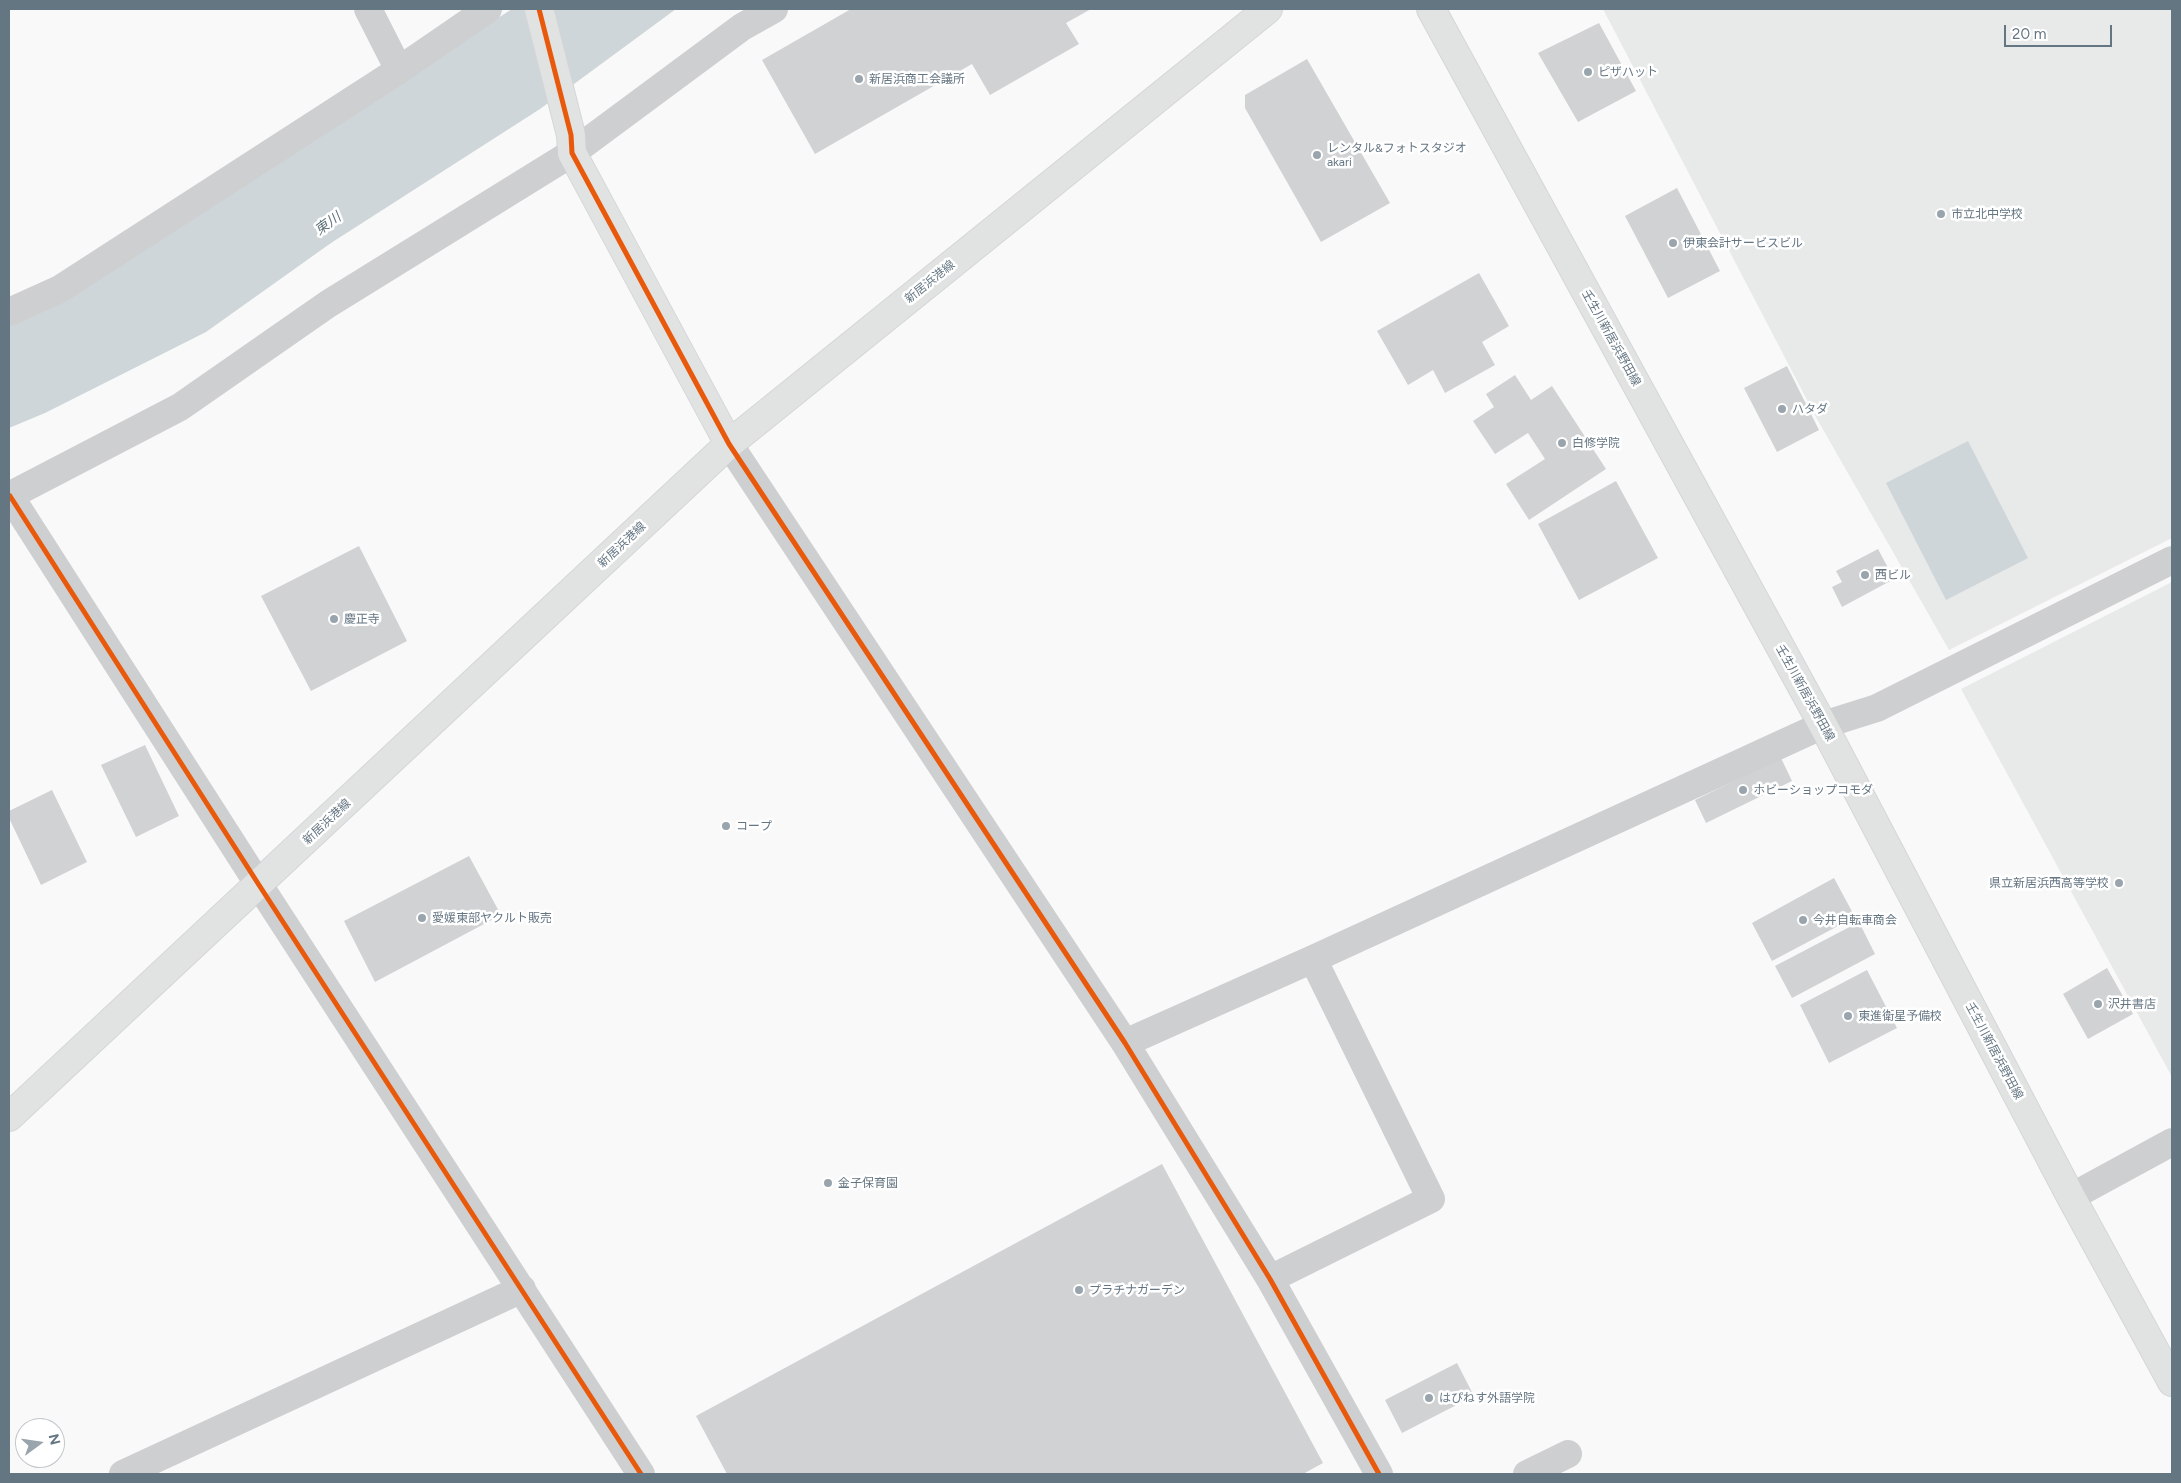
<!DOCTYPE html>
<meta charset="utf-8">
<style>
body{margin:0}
#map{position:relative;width:2181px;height:1483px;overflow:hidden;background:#f9f9f9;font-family:Figtree,sans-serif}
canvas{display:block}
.frame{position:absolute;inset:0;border:10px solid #657683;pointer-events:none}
.north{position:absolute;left:15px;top:1418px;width:50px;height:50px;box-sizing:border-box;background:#fff;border:1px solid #c1c8cd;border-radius:50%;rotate:76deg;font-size:14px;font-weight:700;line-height:20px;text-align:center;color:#657683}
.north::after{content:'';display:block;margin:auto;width:18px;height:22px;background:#99a4ac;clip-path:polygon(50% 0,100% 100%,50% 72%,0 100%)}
.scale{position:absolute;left:2004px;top:25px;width:108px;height:22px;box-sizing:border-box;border:2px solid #657683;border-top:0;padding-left:6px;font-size:15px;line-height:18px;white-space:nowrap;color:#657683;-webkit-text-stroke:4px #fff;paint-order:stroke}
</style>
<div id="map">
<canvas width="2181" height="1483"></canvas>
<div class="frame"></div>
<div class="north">N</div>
<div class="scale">20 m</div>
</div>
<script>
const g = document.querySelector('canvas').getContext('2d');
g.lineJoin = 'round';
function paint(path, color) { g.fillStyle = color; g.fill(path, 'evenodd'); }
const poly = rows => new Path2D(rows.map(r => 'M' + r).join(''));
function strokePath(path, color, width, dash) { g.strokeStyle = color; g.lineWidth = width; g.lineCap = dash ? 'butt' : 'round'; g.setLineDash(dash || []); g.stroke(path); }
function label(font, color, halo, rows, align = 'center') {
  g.font = font + ' Figtree,"Noto Sans JP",sans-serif'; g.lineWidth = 5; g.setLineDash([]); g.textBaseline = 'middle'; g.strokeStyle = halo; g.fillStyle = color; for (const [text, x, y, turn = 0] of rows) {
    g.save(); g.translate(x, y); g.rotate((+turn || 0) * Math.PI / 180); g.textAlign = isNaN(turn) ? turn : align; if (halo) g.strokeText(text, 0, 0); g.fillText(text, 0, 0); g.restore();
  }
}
const built = poly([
 [1603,9,2172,9,2172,538,1949,650,1817,419],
 [2172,582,2172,1077,1961,689]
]);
const water = poly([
 [512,9,676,9,540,109,331,243,206,332,45,413,9,428,9,323,59,301],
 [1968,441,2028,558,1946,600,1886,483]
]);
const building = poly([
 [851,9,1091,9,1066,23,1079,44,990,95,972,64,815,154,762,60],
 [1599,23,1636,91,1578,122,1538,53],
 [1307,59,1390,203,1321,242,1245,108,1245,95],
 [1677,188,1720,271,1668,298,1625,216],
 [1479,273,1509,326,1482,342,1495,365,1445,393,1433,370,1408,385,1377,331],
 [1787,366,1819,430,1777,452,1744,388],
 [1515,375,1531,400,1552,386,1606,469,1529,520,1506,484,1545,459,1528,433,1495,454,1473,421,1494,407,1486,394],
 [1616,481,1658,558,1579,600,1538,524],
 [359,546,407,641,311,691,261,596],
 [1878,549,1894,579,1842,607,1832,587,1842,582,1836,571],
 [145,745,179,816,136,837,101,765],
 [1781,758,1792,781,1706,823,1695,800],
 [52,790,87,862,41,885,9,818,9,811],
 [469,856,501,915,375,982,344,921],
 [1834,878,1855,917,1772,961,1752,923],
 [1859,922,1875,954,1792,998,1775,966],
 [2107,968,2133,1014,2088,1039,2063,994],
 [1867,970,1897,1028,1829,1063,1800,1005],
 [1162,1164,1323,1463,1303,1474,727,1474,696,1416],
 [1457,1363,1474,1396,1402,1433,1385,1400]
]);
const street = poly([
 [368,9,399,70],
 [9,312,60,289,399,70,488,9],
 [729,444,1125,1043,1270,1279,1379,1474],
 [9,496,180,407,328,304,572,153,742,27,774,9],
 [10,496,259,885,641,1474],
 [1125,1043,1313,959,1823,725,1877,708,2172,560],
 [2071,1197,2172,1142],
 [1270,1279,1431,1199,1313,959],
 [123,1474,522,1289],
 [1527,1474,1568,1454]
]);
const secondary = poly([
 [539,9,571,135,572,153,729,444],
 [9,1117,729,444,1268,9]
]);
const primary = poly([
 [1431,9,1823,725,2071,1197,2172,1382]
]);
const cycleway = poly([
 [539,9,571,135,572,153,729,444,1125,1043,1270,1279,1379,1474],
 [10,496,259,885,641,1474]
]);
const markers = [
 [1588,72,5,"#99a4ac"],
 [859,79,5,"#99a4ac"],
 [1317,155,5,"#99a4ac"],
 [1941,214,5,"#99a4ac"],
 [1673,243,5,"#99a4ac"],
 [1782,409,5,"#99a4ac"],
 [1562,443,5,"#99a4ac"],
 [1865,575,5,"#99a4ac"],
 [334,619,5,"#99a4ac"],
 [1743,790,5,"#99a4ac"],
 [726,826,5,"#99a4ac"],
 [2119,883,5,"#99a4ac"],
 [422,918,5,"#99a4ac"],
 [1803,920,5,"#99a4ac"],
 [2098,1004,5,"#99a4ac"],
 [1848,1016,5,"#99a4ac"],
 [828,1183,5,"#99a4ac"],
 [1079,1290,5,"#99a4ac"],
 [1429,1398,5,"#99a4ac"]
];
const poiNames = [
 ["ピザハット",1598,72],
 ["新居浜商工会議所",869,79],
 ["レンタル&フォトスタジオ",1327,148],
 ["akari",1327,162],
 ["市立北中学校",1951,214],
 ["伊東会計サービスビル",1683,243],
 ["ハタダ",1792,409],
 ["白修学院",1572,443],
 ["西ビル",1875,575],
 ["慶正寺",344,619],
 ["ホビーショップコモダ",1753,790],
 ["コープ",736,826],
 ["県立新居浜西高等学校",2109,883,"right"],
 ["愛媛東部ヤクルト販売",432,918],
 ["今井自転車商会",1813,920],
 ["沢井書店",2108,1004],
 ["東進衛星予備校",1858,1016],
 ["金子保育園",838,1183],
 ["プラチナガーデン",1089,1290],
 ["はぴねす外語学院",1439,1398]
];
const streetNames = [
 ["新居浜港線",930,282,-39],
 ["壬生川新居浜野田線",1611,338,61],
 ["新居浜港線",622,545,-43],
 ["壬生川新居浜野田線",1805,693,61],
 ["新居浜港線",327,822,-43],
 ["壬生川新居浜野田線",1994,1051,62]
];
const waterNames = [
 ["東川",328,224,-36]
];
paint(built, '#e8e9e9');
paint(water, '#ced6d9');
paint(building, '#d0d2d3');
strokePath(secondary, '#d5d6d7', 30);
strokePath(primary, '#d5d6d7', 30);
strokePath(street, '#cecfd0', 28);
strokePath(secondary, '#e1e2e2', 28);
strokePath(primary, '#e1e2e2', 28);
strokePath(cycleway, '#e8590c', 5);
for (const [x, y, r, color] of markers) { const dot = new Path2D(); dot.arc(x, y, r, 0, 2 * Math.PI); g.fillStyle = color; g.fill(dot); strokePath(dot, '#fff', 2); }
label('12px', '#657683', '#fff', poiNames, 'left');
label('12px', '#657683', '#fff', streetNames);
label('italic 14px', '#60757c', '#fff', waterNames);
</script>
